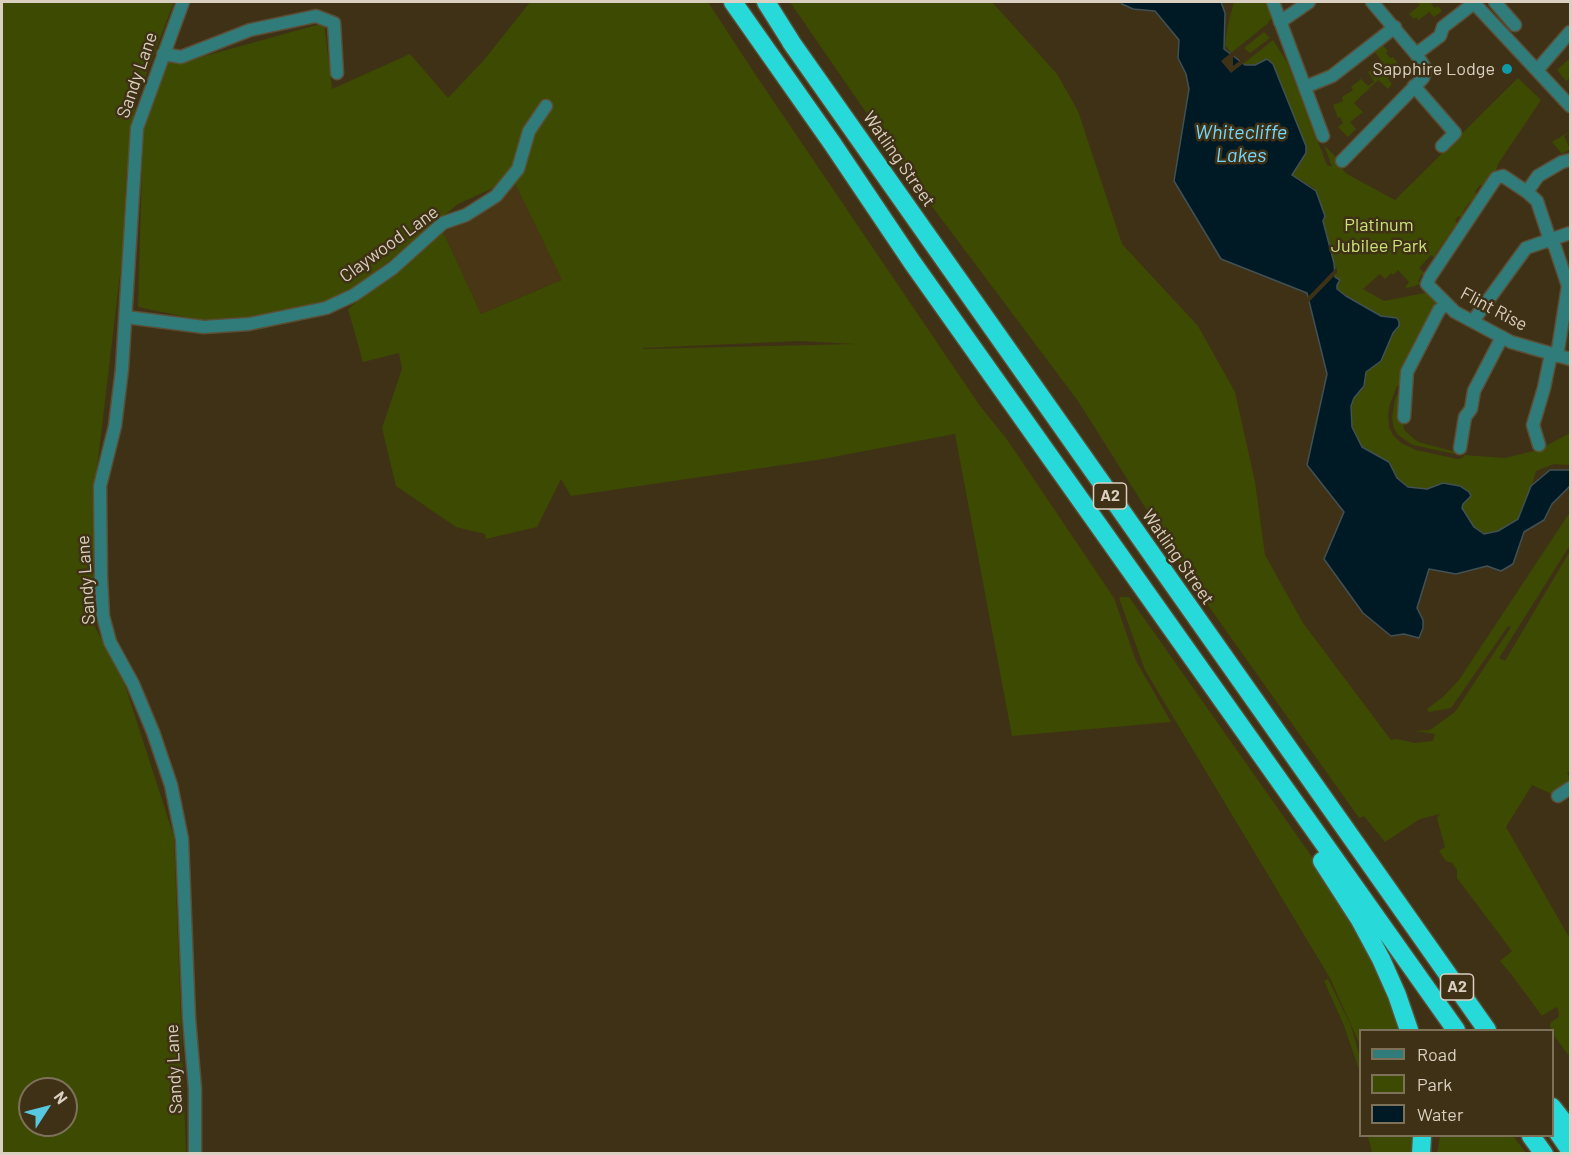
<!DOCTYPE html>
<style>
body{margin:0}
#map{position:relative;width:1572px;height:1155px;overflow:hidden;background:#3f3116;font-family:Barlow,sans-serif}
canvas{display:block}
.frame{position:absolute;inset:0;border:3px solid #dad0c1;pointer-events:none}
.legend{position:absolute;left:1359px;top:1029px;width:195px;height:108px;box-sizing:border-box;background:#3f3116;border:2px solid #7d715a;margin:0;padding:8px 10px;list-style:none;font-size:18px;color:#dad0c1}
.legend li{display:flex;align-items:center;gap:12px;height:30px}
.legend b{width:30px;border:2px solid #7d715a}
.north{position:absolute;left:18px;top:1077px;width:60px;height:60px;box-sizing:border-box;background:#3f3116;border:2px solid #7d715a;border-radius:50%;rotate:54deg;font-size:16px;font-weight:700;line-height:24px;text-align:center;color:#dad0c1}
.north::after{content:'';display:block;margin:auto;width:21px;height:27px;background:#56c9e1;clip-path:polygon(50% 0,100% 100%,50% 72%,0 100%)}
</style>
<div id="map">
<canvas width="1572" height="1155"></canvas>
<div class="frame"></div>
<ul class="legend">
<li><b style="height:8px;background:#307c7b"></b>Road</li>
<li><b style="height:16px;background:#3d4a01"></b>Park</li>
<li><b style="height:16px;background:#001a25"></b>Water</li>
</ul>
<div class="north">N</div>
</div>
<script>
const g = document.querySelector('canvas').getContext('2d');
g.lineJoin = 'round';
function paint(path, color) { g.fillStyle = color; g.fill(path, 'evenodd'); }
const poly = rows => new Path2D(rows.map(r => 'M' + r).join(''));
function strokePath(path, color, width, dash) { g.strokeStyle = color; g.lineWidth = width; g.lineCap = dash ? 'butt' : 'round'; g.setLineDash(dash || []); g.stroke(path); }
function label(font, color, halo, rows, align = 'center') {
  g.font = font + ' Barlow,sans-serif'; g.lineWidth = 5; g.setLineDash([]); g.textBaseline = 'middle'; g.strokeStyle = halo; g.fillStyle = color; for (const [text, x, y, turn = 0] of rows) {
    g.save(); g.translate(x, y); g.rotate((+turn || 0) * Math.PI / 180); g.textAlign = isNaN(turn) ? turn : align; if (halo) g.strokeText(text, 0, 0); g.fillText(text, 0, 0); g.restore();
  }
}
const built = poly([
 [514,180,562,280,481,314,443,232,494,204]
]);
const green = poly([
 [2,2,174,2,136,101,126,177,123,249,97,468,93,623,124,682,174,837,186,1153,2,1153],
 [30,1089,66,1089,66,1125,30,1125],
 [530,2,708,2,753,71,980,406,1006,438,1114,598,1136,661,1171,722,1012,736,955,434,817,460,571,496,561,479,537,527,486,539,485,534,456,527,396,486,382,428,402,369,399,353,363,362,348,309,443,232,481,314,562,280,513,179,458,204,407,247,366,279,326,303,252,317,200,320,138,307,143,131,166,63,194,59,324,23,332,89,410,54,448,98,484,60],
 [799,341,856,344,643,349,643,348],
 [790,2,992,2,1057,74,1078,111,1122,244,1198,326,1235,392,1255,482,1265,555,1303,623,1391,740,1397,739,1415,743,1433,741,1435,734,1415,731,1430,730,1455,712,1511,627,1508,626,1451,708,1429,712,1427,709,1443,697,1459,680,1570,512,1570,545,1499,658,1505,661,1570,551,1570,770,1567,773,1570,778,1570,784,1554,795,1532,785,1506,827,1570,939,1570,1057,1555,1037,1550,1026,1551,1022,1559,1017,1558,1009,1556,1007,1542,1016,1511,974,1500,961,1512,951,1457,878,1457,870,1452,863,1446,861,1439,851,1445,847,1437,818,1440,814,1420,819,1385,842,1364,816,1359,818,1156,532,1148,512,1078,401,916,185],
 [1234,2,1266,2,1269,10,1274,14,1267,24,1231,53,1225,45,1228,24],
 [1420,2,1432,2,1431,3,1435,8,1438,6,1442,11,1434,17,1429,12,1419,20,1416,17,1414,19,1409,14,1420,5,1418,3],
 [1264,32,1270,38,1250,53,1244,48],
 [1273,40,1287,62,1327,165,1332,167,1322,139,1325,146,1339,160,1341,168,1347,174,1395,200,1518,78,1541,100,1498,164,1496,170,1485,188,1480,185,1475,192,1478,195,1474,201,1470,202,1464,210,1462,218,1458,216,1455,221,1460,225,1455,226,1435,255,1435,258,1431,255,1419,268,1426,274,1422,274,1418,281,1420,283,1415,286,1407,288,1405,287,1409,282,1398,270,1393,275,1391,273,1385,279,1380,274,1363,289,1384,301,1430,292,1439,304,1433,309,1402,367,1400,385,1397,386,1390,404,1388,414,1389,427,1393,435,1401,443,1416,450,1457,459,1463,458,1464,455,1505,458,1538,450,1570,433,1570,465,1554,464,1536,471,1509,561,1403,523,1469,492,1460,486,1443,483,1427,489,1408,487,1397,478,1389,462,1362,447,1355,436,1350,418,1352,402,1364,386,1366,372,1381,361,1393,333,1399,326,1399,322,1397,318,1381,316,1346,296,1337,289,1337,285,1340,281,1335,277,1334,263,1323,221,1325,218,1314,188,1292,175,1306,153,1306,146,1273,64,1267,60,1253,65,1243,64],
 [1383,45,1388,51,1386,53,1390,58,1393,57,1401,68,1388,79,1392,84,1388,89,1378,80,1354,103,1363,112,1350,122,1356,129,1348,137,1338,127,1343,123,1340,117,1338,118,1333,105,1343,101,1342,97,1353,90,1351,87,1361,79,1368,86,1374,82,1368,72,1379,64,1382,68,1385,66,1375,52],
 [1570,58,1570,78,1566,81,1557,70],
 [1570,131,1564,136,1570,149,1562,154,1552,142],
 [1399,392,1404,430,1418,442,1456,452,1455,454,1413,445,1398,435,1394,428,1392,418,1395,399],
 [1121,597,1129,597,1348,908,1405,1030,1360,1030,1360,1045,1330,978,1145,670,1119,598],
 [1328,979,1351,1026,1360,1058,1360,1072,1343,1023,1324,981],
 [1368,1136,1418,1136,1418,1153,1372,1153],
 [1440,1136,1513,1136,1526,1153,1437,1153]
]);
const water = poly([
 [1121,2,1221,2,1225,13,1224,49,1245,65,1255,65,1267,59,1273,64,1306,146,1306,153,1292,175,1316,191,1325,216,1323,221,1334,263,1335,277,1340,280,1337,285,1337,289,1346,296,1381,316,1397,318,1399,322,1399,326,1393,333,1381,361,1366,372,1364,386,1354,398,1351,406,1352,427,1362,447,1389,462,1397,478,1408,487,1427,489,1443,483,1460,486,1469,492,1471,496,1463,504,1462,508,1474,527,1484,534,1498,531,1518,519,1531,486,1550,470,1570,470,1570,486,1552,504,1544,520,1524,532,1513,564,1501,571,1487,566,1456,574,1429,569,1417,608,1423,620,1423,628,1419,638,1404,634,1391,636,1363,613,1324,559,1344,512,1307,465,1327,374,1307,293,1221,259,1174,181,1189,89,1186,74,1178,58,1179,40,1155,11,1133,9,1122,4,1121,2]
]);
const pier = poly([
 [1232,52,1236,55,1233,57,1233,66,1242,59,1245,62,1231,73,1221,61],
 [1337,267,1337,273,1307,304,1306,299]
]);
const minor = poly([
 [183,2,137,128,122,369,115,426,100,486,101,577,103,616,110,642,133,684,153,732,171,785,182,839,189,1018,195,1089,195,1154],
 [1273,2,1323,136],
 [1372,2,1416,54],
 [1473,2,1570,106],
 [1495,2,1515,25],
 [1280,22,1309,2],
 [163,54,181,57,250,30,316,16,334,23,337,73],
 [1538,69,1570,32],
 [1414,86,1455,133,1442,146],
 [1305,87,1332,76,1395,27],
 [1342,161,1423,78,1426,69,1416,54,1440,36,1443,27,1474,3],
 [1527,192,1503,176,1496,178,1430,277,1427,284,1455,312,1511,342,1570,359],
 [126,317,204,327,249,324,326,308,354,295,393,268,443,223,466,215,496,196,518,169,529,131,546,106],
 [1473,321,1526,248,1570,233],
 [1557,356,1568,286,1555,247,1550,240,1537,201,1527,192,1538,176,1562,162,1570,160],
 [1404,417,1407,372,1439,310,1446,304],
 [1539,445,1533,425,1544,388,1551,354],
 [1460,448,1465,417,1471,409,1474,391,1502,337],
 [1558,796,1570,788]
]);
const highway = poly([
 [733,2,832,143,912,262,1456,1030],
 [766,2,795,48],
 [791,42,1487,1030],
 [1322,861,1360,920,1381,959,1397,995,1409,1030],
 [1552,1107,1570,1130],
 [1552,1124,1570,1150],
 [1531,1136,1544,1154],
 [1421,1154,1422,1136]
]);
const markers = [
 [1507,69,6,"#0f9aa8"]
];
const shields = [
 [1110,496,33],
 [1457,987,33]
];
const shieldNames = [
 ["A2",1110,496],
 ["A2",1457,987]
];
const poiNames = [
 ["Sapphire Lodge",1495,69]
];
const streetNames = [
 ["Sandy Lane",137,75,-71],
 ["Watling Street",899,159,55],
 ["Claywood Lane",389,244,-36],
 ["Flint Rise",1494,309,28],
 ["Watling Street",1178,557,55],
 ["Sandy Lane",86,580,-94],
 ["Sandy Lane",174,1069,-93]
];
const parkNames = [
 ["Platinum",1379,225],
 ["Jubilee Park",1379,246]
];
const waterNames = [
 ["Whitecliffe",1241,132],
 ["Lakes",1241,155]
];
paint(built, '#483614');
paint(green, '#3d4a01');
paint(water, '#001a25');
strokePath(water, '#415154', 1.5);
paint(pier, '#3f3116');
strokePath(minor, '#5b4e35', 15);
strokePath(highway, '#5b4e35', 21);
strokePath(minor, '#307c7b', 12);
strokePath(highway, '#27d9d8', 18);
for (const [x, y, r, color] of markers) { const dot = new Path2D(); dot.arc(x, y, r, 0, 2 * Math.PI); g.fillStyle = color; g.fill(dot); strokePath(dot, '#3f3116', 2); }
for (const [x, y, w] of shields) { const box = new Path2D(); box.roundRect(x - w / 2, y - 13, w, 26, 4.5); g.fillStyle = '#3f3116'; g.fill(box); strokePath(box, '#dad0c1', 1.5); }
label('bold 16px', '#dad0c1', null, shieldNames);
label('18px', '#dad0c1', '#3f3116', poiNames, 'right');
label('18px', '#dad0c1', '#3f3116', streetNames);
label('18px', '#cae47a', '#3f3116', parkNames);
label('italic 20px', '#73d8fd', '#3f3116', waterNames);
</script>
